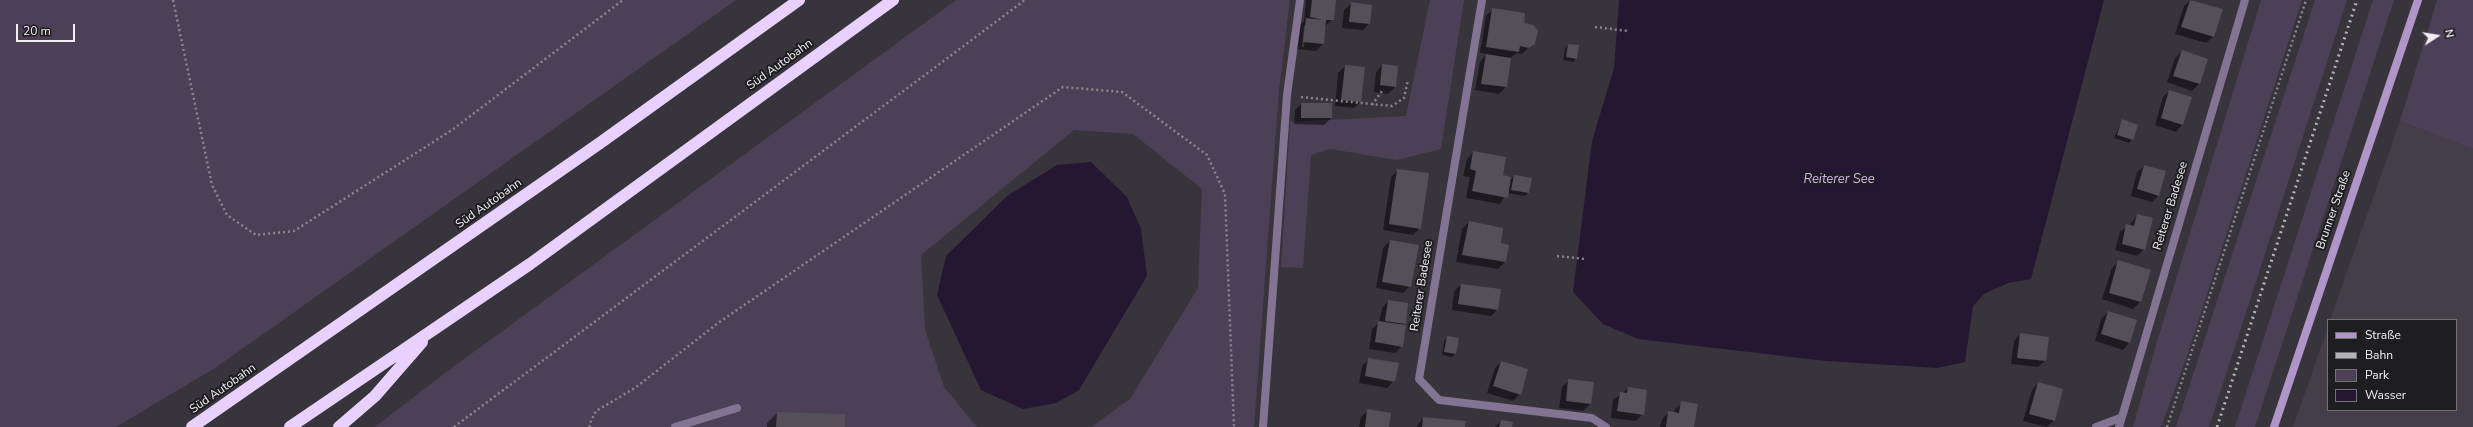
<!DOCTYPE html>
<meta charset="utf-8">
<style>
body{margin:0}
#map{position:relative;width:2473px;height:427px;overflow:hidden;background:#38343c;font-family:"Nunito Sans",sans-serif}
canvas{display:block}
.legend{position:absolute;left:2327px;top:319px;width:130px;height:92px;box-sizing:border-box;background:#1e1d20;border:1px solid #727175;margin:0;padding:5px 7px;list-style:none;font-size:12px;color:#f1eff4}
.legend li{display:flex;align-items:center;gap:8px;height:20px}
.legend b{width:20px;border:1px solid #727175}
.north{position:absolute;left:2417px;top:16px;width:40px;height:40px;-webkit-text-stroke:3px #1e1d20;paint-order:stroke;rotate:78deg;font-size:11px;font-weight:700;line-height:16px;text-align:center;color:#f1eff4}
.north::after{content:'';display:block;margin:auto;width:14px;height:18px;background:#f1eff4;clip-path:polygon(50% 0,100% 100%,50% 72%,0 100%)}
.scale{position:absolute;left:16px;top:24px;width:59px;height:18px;box-sizing:border-box;border:2px solid #f1eff4;border-top:0;padding-left:5px;font-size:12px;line-height:14px;white-space:nowrap;color:#f1eff4;-webkit-text-stroke:3px #1e1d20;paint-order:stroke}
</style>
<div id="map">
<canvas width="2473" height="427"></canvas>
<ul class="legend">
<li><b style="height:5px;background:#b096c8"></b>Straße</li>
<li><b style="height:5px;background:#b5b2b8"></b>Bahn</li>
<li><b style="height:11px;background:#4c4057"></b>Park</li>
<li><b style="height:11px;background:#251731"></b>Wasser</li>
</ul>
<div class="north">N</div>
<div class="scale">20 m</div>
</div>
<script>
const g = document.querySelector('canvas').getContext('2d');
g.lineJoin = 'round';
function paint(path, color) { g.fillStyle = color; g.fill(path, 'evenodd'); }
const poly = rows => new Path2D(rows.map(r => 'M' + r).join(''));
function strokePath(path, color, width, dash) { g.strokeStyle = color; g.lineWidth = width; g.lineCap = dash ? 'butt' : 'round'; g.setLineDash(dash || []); g.stroke(path); }
function label(font, color, halo, rows, align = 'center') {
  g.font = font + ' "Nunito Sans",sans-serif'; g.lineWidth = 4; g.setLineDash([]); g.textBaseline = 'middle'; g.strokeStyle = halo; g.fillStyle = color; for (const [text, x, y, turn = 0] of rows) {
    g.save(); g.translate(x, y); g.rotate((+turn || 0) * Math.PI / 180); g.textAlign = isNaN(turn) ? turn : align; if (halo) g.strokeText(text, 0, 0); g.fillText(text, 0, 0); g.restore();
  }
}
const built = poly([
 [2400,121,2473,149,2473,427,2293,427,2328,327,2328,410,2456,410,2456,320,2330,320]
]);
const green = poly([
 [0,0,736,0,215,368,116,427,0,427],
 [956,0,1290,0,1279,90,1254,427,1091,427,1130,399,1198,288,1202,189,1133,134,1074,130,921,255,925,330,944,387,977,427,375,427,445,373],
 [1430,0,1464,0,1441,149,1397,160,1330,149,1311,155,1303,268,1281,267,1290,122,1406,116],
 [2261,0,2302,0,2188,353,2161,427,2133,427,2156,345],
 [2315,0,2347,0,2209,427,2176,427],
 [2373,0,2394,0,2255,427,2235,427],
 [2437,0,2473,0,2473,149,2400,121]
]);
const water = poly([
 [1619,0,2104,0,2031,279,2008,283,1984,294,1973,306,1965,362,1937,368,1826,361,1638,339,1603,324,1573,292,1592,141,1614,68],
 [1091,162,1127,197,1141,229,1147,276,1079,390,1056,403,1023,409,981,390,937,295,946,256,1007,196,1057,165]
]);
const shadow = poly([
 [1306,0,1335,0,1333,19,1325,26,1323,44,1316,51,1297,49,1299,26,1304,21],
 [1304,25,1306,25,1304,47,1302,47],
 [2190,0,2221,10,2213,37,2206,43,2175,34,2184,6],
 [1351,4,1369,24,1363,30,1342,28,1344,10],
 [1493,9,1523,24,1534,43,1522,54,1517,53,1510,58,1506,87,1499,94,1475,90,1480,62,1487,54,1480,53,1486,16],
 [1568,45,1576,58,1573,62,1563,60,1565,48],
 [2182,51,2207,60,2199,84,2192,91,2167,82,2175,58],
 [1382,65,1395,87,1388,94,1374,92,1376,72],
 [1345,66,1360,102,1354,108,1335,106,1338,73],
 [2170,91,2182,125,2176,132,2155,125,2163,97],
 [1301,104,1331,118,1324,125,1294,124,1295,110],
 [2122,121,2132,139,2129,143,2114,138],
 [1473,152,1502,176,1510,180,1514,176,1528,193,1525,196,1507,193,1500,204,1466,198,1470,177,1463,176,1467,159],
 [2144,166,2165,171,2159,195,2152,202,2131,196,2137,172],
 [1398,170,1420,228,1413,235,1383,230,1391,177],
 [2137,215,2144,249,2137,256,2115,250,2120,232,2127,226,2129,226],
 [1469,222,1500,244,1508,246,1505,262,1498,269,1456,262,1462,229],
 [1390,241,1410,286,1403,293,1376,288,1383,248],
 [2118,262,2149,271,2140,302,2133,309,2102,299,2112,268],
 [1461,285,1498,309,1491,316,1452,310,1454,291],
 [1388,301,1405,323,1402,326,1402,346,1395,353,1369,349,1372,329,1379,323,1382,308],
 [2108,312,2129,343,2123,350,2095,341,2101,319],
 [2020,334,2045,361,2038,367,2011,364,2014,341],
 [1448,337,1458,339,1455,354,1452,357,1442,355,1444,341],
 [1369,359,1394,381,1387,388,1359,383,1362,366],
 [1501,362,1520,394,1513,401,1487,393,1495,368],
 [1569,380,1593,383,1590,404,1583,411,1559,408,1562,387],
 [2038,383,2054,420,2047,427,2023,421,2032,390],
 [1629,388,1643,414,1636,421,1611,418,1613,400],
 [1682,403,1693,427,1660,427,1662,419,1668,413,1674,413,1675,409],
 [1368,410,1388,427,1359,427,1361,417],
 [777,413,844,427,767,427,767,423],
 [1423,418,1464,427,1416,427],
 [1501,421,1511,427,1495,427]
]);
const building = poly([
 [1312,0,1336,0,1334,20,1326,20,1324,44,1303,42,1306,18,1323,20,1310,17],
 [2190,0,2223,9,2214,37,2181,27],
 [1351,2,1372,5,1370,24,1349,22],
 [1492,8,1525,13,1524,23,1533,25,1538,30,1535,44,1529,48,1520,46,1519,52,1486,47],
 [1568,44,1579,45,1577,59,1566,57],
 [2182,50,2208,59,2200,84,2173,76],
 [1486,54,1511,58,1507,87,1481,84],
 [1382,64,1398,66,1396,87,1380,85],
 [1345,65,1365,67,1361,102,1341,100],
 [2169,90,2192,97,2183,125,2161,118],
 [1301,103,1332,103,1332,118,1301,118],
 [2122,119,2138,125,2133,140,2117,135],
 [1473,151,1506,157,1503,175,1511,177,1508,198,1472,191,1476,171,1470,169],
 [2144,165,2166,171,2159,196,2137,189],
 [1397,169,1429,173,1421,229,1389,224],
 [1514,175,1532,178,1529,193,1511,190],
 [2137,214,2153,218,2145,250,2122,244,2126,224,2134,226],
 [1469,221,1503,228,1501,243,1509,245,1506,262,1462,255],
 [1390,240,1419,245,1411,287,1382,282],
 [2118,260,2151,270,2141,302,2109,293],
 [1461,284,1501,289,1498,310,1458,304],
 [1388,300,1408,303,1406,324,1385,321],
 [2108,311,2137,320,2130,343,2101,334],
 [1378,321,1406,325,1403,347,1375,342],
 [2020,333,2049,337,2046,361,2017,358],
 [1447,336,1459,338,1456,354,1444,352],
 [1368,358,1399,363,1395,382,1365,376],
 [1501,361,1528,369,1521,395,1493,386],
 [1568,379,1594,382,1591,404,1566,401],
 [2038,382,2063,389,2055,421,2029,414],
 [1628,387,1647,390,1644,415,1617,411,1620,392,1627,393],
 [1681,401,1698,404,1694,427,1666,427,1668,411,1679,413],
 [1367,409,1391,413,1389,427,1365,427],
 [777,412,845,414,845,427,776,427],
 [1423,417,1466,421,1465,427,1422,427],
 [1501,420,1513,422,1512,427,1499,427]
]);
const path = poly([
 [173,0,212,185,227,215,256,235,294,231,452,130,623,0],
 [1595,27,1628,31],
 [1301,97,1392,106,1404,98,1408,80],
 [1372,105,1382,91],
 [1557,256,1585,259],
 [454,427,1025,0],
 [590,427,589,425,596,411,635,388,718,323,1063,87,1122,92,1207,155,1225,194,1234,427],
 [2167,427,2306,0]
]);
const lane = poly([
 [675,427,737,408],
 [1263,427,1287,95,1300,0]
]);
const street = poly([
 [1482,0,1419,379,1439,400,1592,418,1606,427],
 [2096,427,2120,418],
 [2119,427,2245,0]
]);
const secondary = poly([
 [2274,427,2418,0]
]);
const highway = poly([
 [192,427,600,143,799,0],
 [290,427,530,264,893,0],
 [339,427,375,396,422,342]
]);
const rail = poly([
 [2217,427,2357,0]
]);
const streetNames = [
 ["Süd Autobahn",780,65,-36],
 ["Süd Autobahn",489,204,-35],
 ["Reiterer Badesee",2171,206,-73],
 ["Brunner Straße",2334,210,-71],
 ["Reiterer Badesee",1422,286,-81],
 ["Süd Autobahn",223,389,-35]
];
const waterNames = [
 ["Reiterer See",1839,180]
];
paint(built, '#443d4a');
paint(green, '#4c4057');
paint(water, '#251731');
paint(shadow, '#0007');
paint(building, '#544f58');
strokePath(path, '#89868c', 2.5, [2, 3]);
strokePath(lane, '#847493', 8);
strokePath(street, '#847493', 8);
strokePath(secondary, '#b096c8', 8);
strokePath(highway, '#e9d1ff', 12);
strokePath(rail, '#b5b2b8', 3, [2, 4]);
label('12px', '#f1eff4', '#1e1d20', streetNames);
label('italic 13px', '#d1b5ec', '#1e1d20', waterNames);
</script>
